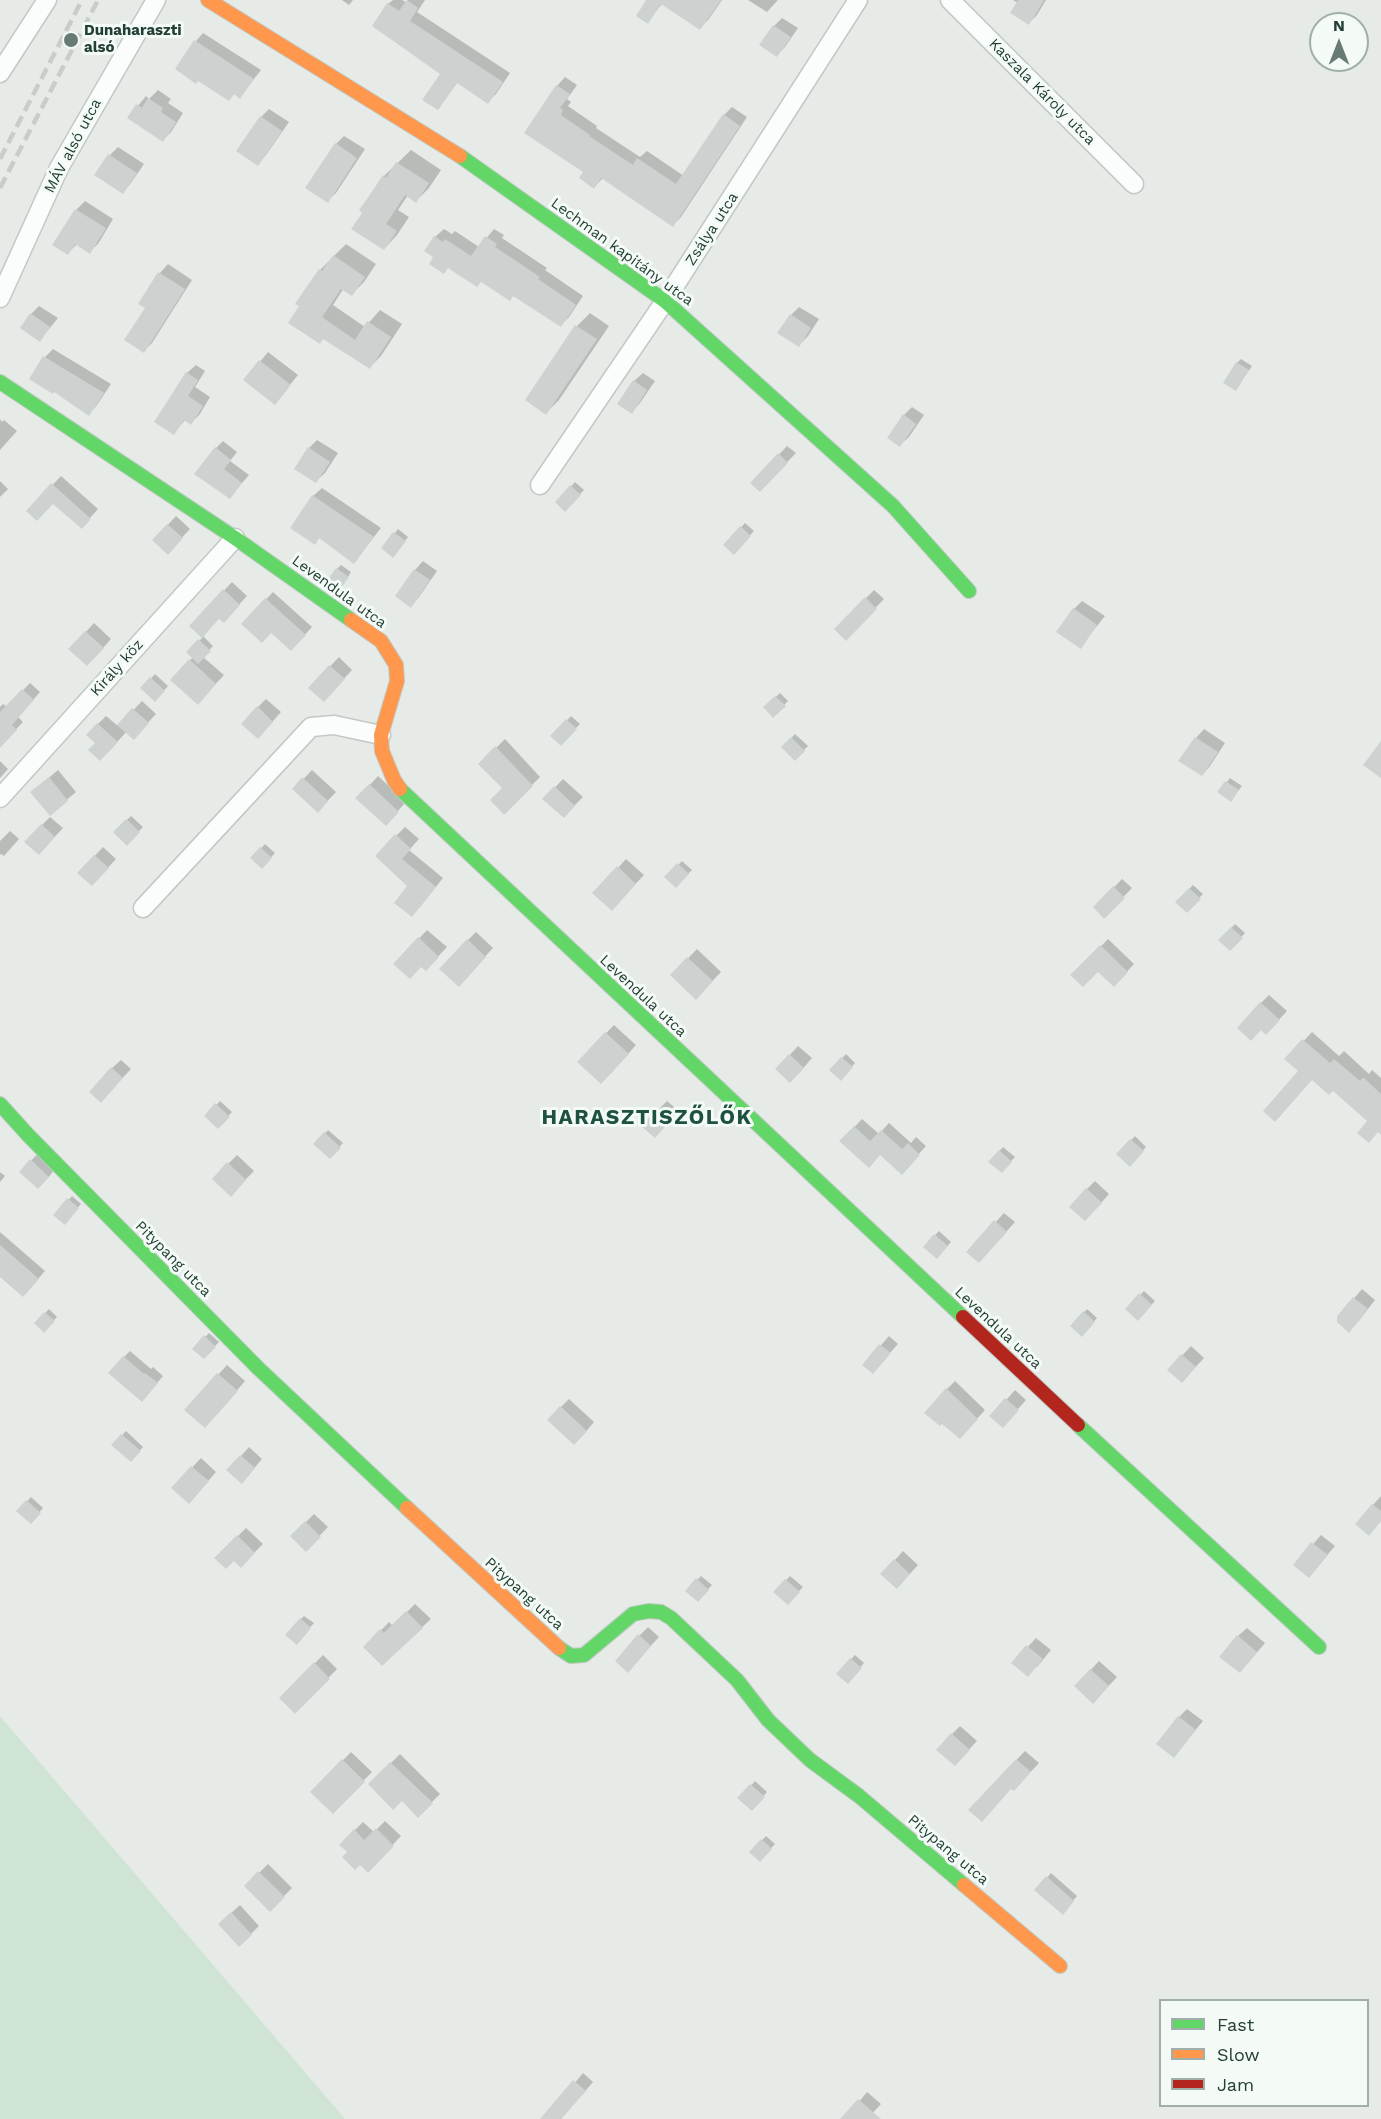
<!DOCTYPE html>
<meta charset="utf-8">
<style>
body{margin:0}
#map{position:relative;width:1381px;height:2119px;overflow:hidden;background:#e6ebe8;font-family:"Work Sans",sans-serif}
canvas{display:block}
.legend{position:absolute;left:1159px;top:1999px;width:210px;height:108px;box-sizing:border-box;background:#f4faf6;border:2px solid #a0afa9;margin:0;padding:8px 10px;list-style:none;font-size:18px;color:#233f35}
.legend li{display:flex;align-items:center;gap:12px;height:30px}
.legend b{width:30px;border:2px solid #a0afa9}
.north{position:absolute;left:1309px;top:12px;width:60px;height:60px;box-sizing:border-box;background:#f4faf6;border:2px solid #a0afa9;border-radius:50%;rotate:0deg;font-size:16px;font-weight:700;line-height:24px;text-align:center;color:#233f35}
.north::after{content:'';display:block;margin:auto;width:21px;height:27px;background:#677b74;clip-path:polygon(50% 0,100% 100%,50% 72%,0 100%)}
</style>
<div id="map">
<canvas width="1381" height="2119"></canvas>
<ul class="legend">
<li><b style="height:8px;background:#63d668"></b>Fast</li>
<li><b style="height:8px;background:#ff974d"></b>Slow</li>
<li><b style="height:8px;background:#b3261e"></b>Jam</li>
</ul>
<div class="north">N</div>
</div>
<script>
const g = document.querySelector('canvas').getContext('2d');
g.lineJoin = 'round';
function paint(path, color) { g.fillStyle = color; g.fill(path, 'evenodd'); }
const poly = rows => new Path2D(rows.map(r => 'M' + r).join(''));
function strokePath(path, color, width, dash) { g.strokeStyle = color; g.lineWidth = width; g.lineCap = dash ? 'butt' : 'round'; g.setLineDash(dash || []); g.stroke(path); }
function label(font, color, halo, rows, align = 'center') {
  g.font = font + ' "Work Sans",sans-serif'; g.lineWidth = 6; g.setLineDash([]); g.textBaseline = 'middle'; g.strokeStyle = halo; g.fillStyle = color; for (const [text, x, y, turn = 0] of rows) {
    g.save(); g.translate(x, y); g.rotate((+turn || 0) * Math.PI / 180); g.textAlign = isNaN(turn) ? turn : align; if (halo) g.strokeText(text, 0, 0); g.fillText(text, 0, 0); g.restore();
  }
}
const green = poly([
 [0,1716,345,2119,0,2119]
]);
const shadow = poly([
 [342,0,353,0,349,5],
 [393,0,402,0,406,2,408,0,425,0,417,12,510,73,496,94,488,102,458,82,438,108,442,73,388,4],
 [648,0,722,0,708,20,700,28,662,4,647,22],
 [748,0,778,0,767,12],
 [1013,0,1046,0,1037,15,1029,23,1018,3],
 [782,18,798,28,785,47,777,55,774,26],
 [203,33,261,70,240,97,235,93,229,99,196,41],
 [565,77,577,85,567,99,571,102,568,106,597,126,596,128,640,157,647,151,684,176,724,115,732,107,747,117,681,217,673,225,603,178,594,187,585,172,526,132,557,86],
 [158,90,171,99,168,103,183,113,171,132,163,140,129,117,146,96,149,99],
 [269,109,289,122,266,155,258,164,261,117],
 [344,136,365,149,336,193,327,201,336,144],
 [118,147,144,164,131,183,123,192,110,155],
 [411,150,441,170,429,188,416,201,408,195,398,210,409,217,397,235,384,249,384,176],
 [85,201,113,219,98,244,89,252,77,244,68,253,54,244,76,210],
 [444,229,452,234,455,231,479,247,494,229,504,235,502,238,547,268,545,270,583,296,569,317,561,325,514,295,510,299,482,280,449,267,444,272,435,257,435,237],
 [346,244,376,264,364,282,352,294,344,288,333,305,365,327,380,310,402,324,381,356,370,367,324,338,320,342,320,270],
 [168,264,192,280,152,343,144,351,147,307,140,303,160,273],
 [39,306,58,318,40,340,31,314],
 [799,307,819,319,808,336,799,345,791,315],
 [590,313,609,326,559,400,546,413,577,326],
 [53,349,111,384,97,405,89,414,45,357],
 [268,352,298,375,275,403,245,380],
 [1241,359,1252,366,1236,389,1237,363],
 [196,365,205,371,195,387,210,397,200,414,191,423,186,419,174,433,187,373],
 [643,373,655,381,640,403,632,412,634,381],
 [912,407,924,415,909,437,900,445,904,415],
 [0,419,2,422,4,420,17,431,0,450],
 [317,440,338,453,325,473,316,481,309,448],
 [223,441,237,452,230,461,249,475,230,497,216,448],
 [787,446,796,453,760,490,752,483],
 [61,476,98,509,90,518,53,502,28,511],
 [0,481,8,489,0,497],
 [575,482,584,490,565,510,557,502],
 [322,488,381,528,354,562,320,537,315,543,313,496],
 [176,516,190,529,176,544,154,540],
 [745,523,754,531,734,553,725,545],
 [398,529,408,537,396,552,383,548],
 [423,561,437,571,419,597,411,606,415,570],
 [341,565,351,572,342,586,337,569],
 [232,582,247,596,224,621,220,617,202,635,213,646,203,657,224,675,198,703,172,680,193,657,188,652,203,637,191,626],
 [874,590,884,599,846,638,836,629],
 [273,592,312,627,298,642,271,631,243,624],
 [1082,601,1105,616,1080,647,1074,609],
 [94,623,111,639,96,656,70,649],
 [339,657,352,670,332,692,310,688],
 [155,674,168,686,155,700,142,688],
 [30,683,40,692,18,717,23,722,2,744,0,742,0,707,3,704,7,707],
 [780,693,788,701,773,716,765,707],
 [266,699,281,712,266,729,258,707],
 [142,701,156,714,142,729,127,731,109,751,97,743,98,724,106,716,118,726],
 [571,716,580,724,560,744,552,736],
 [1204,729,1225,743,1210,766,1202,775,1196,738],
 [795,734,808,746,795,759,783,747],
 [505,739,540,777,504,813,505,788,480,764],
 [0,761,8,769,0,778],
 [58,770,76,792,50,814,32,792],
 [312,770,336,792,318,811,294,789],
 [378,776,406,802,386,824,358,798],
 [1230,778,1242,786,1234,796,1219,792],
 [563,779,583,797,564,816,544,799],
 [131,816,143,827,127,844,115,832],
 [50,817,63,828,47,845,42,825],
 [405,827,419,839,409,850,443,878,420,907,409,886,377,855],
 [10,831,19,839,4,856,1,854,0,855,0,841],
 [265,844,275,853,262,867,252,858],
 [103,847,116,859,100,876,79,873],
 [626,859,644,875,620,900,618,868],
 [682,861,692,870,676,886,667,877],
 [1122,879,1132,888,1104,917,1095,907],
 [1193,885,1203,894,1187,911,1177,902],
 [1235,924,1245,933,1230,949,1220,940],
 [427,930,447,947,426,969,421,965,395,964],
 [476,932,493,948,467,976,468,940],
 [1108,939,1134,964,1121,978,1098,970,1073,975],
 [697,949,721,972,696,998,672,975],
 [1269,995,1287,1011,1274,1025,1261,1029,1261,1003],
 [614,1025,636,1045,610,1074,579,1061],
 [1312,1032,1339,1056,1344,1051,1369,1074,1372,1070,1381,1078,1381,1128,1369,1121,1333,1089,1300,1071,1287,1059],
 [798,1046,812,1058,799,1073,777,1069],
 [846,1054,855,1063,841,1079,831,1070],
 [121,1060,131,1069,109,1092,112,1068],
 [220,1101,232,1112,218,1127,206,1116],
 [667,1101,679,1111,655,1136,659,1109],
 [862,1119,879,1134,889,1123,911,1143,916,1137,926,1146,909,1165,881,1154,841,1141],
 [328,1130,343,1143,330,1157,315,1144],
 [1135,1136,1146,1147,1130,1165,1118,1154],
 [1003,1147,1015,1157,1002,1171,990,1161],
 [40,1151,56,1168,47,1179,21,1172],
 [237,1155,254,1171,239,1186,228,1164],
 [0,1172,5,1176,0,1182],
 [1095,1181,1109,1194,1094,1211,1087,1189],
 [72,1196,81,1204,64,1223,55,1215],
 [1004,1213,1015,1222,987,1253,968,1252],
 [939,1231,951,1242,937,1257,925,1246],
 [0,1232,45,1271,30,1288,0,1275],
 [1362,1289,1375,1300,1358,1322,1338,1317],
 [1144,1291,1155,1301,1138,1319,1127,1309],
 [49,1309,57,1317,44,1331,36,1323],
 [1087,1309,1097,1318,1082,1335,1072,1326],
 [209,1333,219,1342,204,1357,194,1349],
 [889,1336,898,1344,873,1372,864,1365],
 [1191,1346,1204,1358,1190,1373,1169,1370],
 [130,1351,151,1369,153,1367,163,1376,148,1394,124,1357],
 [227,1365,245,1381,213,1418,186,1410],
 [955,1381,985,1410,968,1429,947,1389],
 [1015,1390,1026,1400,1011,1417,992,1416],
 [569,1399,594,1422,583,1435,561,1407],
 [126,1431,143,1447,131,1460,113,1445],
 [249,1447,262,1459,250,1473,241,1456],
 [201,1458,216,1472,197,1494,173,1488],
 [1381,1496,1381,1521,1369,1534,1373,1505],
 [31,1497,43,1508,31,1522,18,1511],
 [314,1514,328,1527,306,1550,292,1536],
 [246,1528,263,1544,241,1566,234,1559,216,1558],
 [1321,1535,1335,1546,1309,1576,1295,1565],
 [903,1551,918,1565,905,1579,895,1560],
 [701,1576,712,1585,698,1600,687,1591],
 [790,1576,803,1587,788,1603,775,1592],
 [415,1604,431,1619,382,1664,365,1647,389,1622,393,1626],
 [304,1616,314,1623,300,1639,301,1619],
 [648,1627,659,1637,636,1662,639,1636],
 [1247,1628,1265,1643,1248,1663,1238,1636],
 [1036,1638,1051,1650,1037,1667,1013,1663],
 [323,1655,337,1669,295,1712,281,1698],
 [855,1655,864,1663,848,1681,838,1673],
 [1099,1661,1117,1677,1102,1693,1076,1686],
 [1187,1709,1203,1721,1174,1756,1179,1717],
 [960,1726,977,1741,963,1756,952,1734],
 [1025,1751,1039,1763,1022,1781,970,1809],
 [351,1752,372,1772,333,1812,312,1792],
 [400,1754,440,1794,418,1816,402,1799,370,1784],
 [755,1781,767,1792,752,1809,740,1798],
 [385,1821,401,1836,368,1871,341,1844,363,1822,374,1832],
 [766,1836,775,1844,760,1860,751,1852],
 [268,1864,292,1888,270,1910,246,1886],
 [1051,1873,1077,1896,1066,1909,1036,1890],
 [240,1905,259,1926,251,1934,228,1916],
 [583,2073,593,2082,561,2119,545,2119],
 [867,2092,881,2104,867,2119,845,2119]
]);
const building = poly([
 [407,0,418,8,410,21,503,82,488,104,457,83,438,110,422,100,440,74,372,26,387,3,399,11],
 [646,0,721,0,700,30,661,4,648,24,636,16],
 [1018,0,1044,0,1029,25,1010,13],
 [773,25,791,37,777,57,759,45],
 [194,40,254,79,240,99,234,94,229,101,198,81,196,84,175,69],
 [556,85,570,94,560,108,563,110,561,115,590,135,589,136,633,165,637,158,676,184,723,114,740,126,673,227,601,178,594,189,579,178,583,172,524,133],
 [148,98,163,108,161,112,176,122,163,142,127,118,136,104,142,108],
 [260,116,282,131,258,166,236,151],
 [335,143,357,158,328,203,305,188],
 [108,154,137,173,123,194,94,175],
 [396,162,429,183,416,203,405,195,386,224,397,231,384,250,351,229,362,213,359,210,367,199,383,175,386,178],
 [75,209,106,228,90,254,75,244,68,255,52,245],
 [434,236,443,242,445,239,471,256,485,236,497,244,495,247,540,277,538,279,576,305,561,327,513,296,510,301,481,282,477,287,448,268,444,274,429,264,433,257,424,251],
 [333,255,365,277,352,296,341,289,322,317,355,340,367,321,391,337,370,369,323,339,320,344,288,323,299,306,295,304,303,292,319,269,322,271],
 [158,272,185,289,144,353,124,340,145,308,138,304],
 [30,313,50,327,40,342,20,328],
 [790,314,811,328,799,347,777,333],
 [575,325,597,339,546,415,525,400],
 [43,356,104,393,89,416,54,392,53,394,29,379],
 [259,360,291,385,275,405,243,380],
 [1236,362,1249,370,1236,391,1223,383],
 [186,372,198,380,188,396,203,406,191,425,184,420,174,435,154,422],
 [633,380,647,390,632,414,617,404],
 [903,414,916,424,900,447,887,438],
 [215,447,231,460,224,469,242,483,230,499,194,474],
 [308,447,330,462,316,483,294,469],
 [778,453,788,463,760,492,750,483],
 [51,483,91,519,82,529,53,504,37,521,26,511],
 [570,485,581,495,565,512,555,502],
 [312,495,374,537,354,564,319,538,315,545,290,528],
 [167,524,183,538,168,555,152,540],
 [740,526,751,536,734,555,723,545],
 [393,532,406,541,393,558,381,548],
 [336,568,349,577,338,592,325,583],
 [414,569,430,580,411,608,395,596],
 [223,589,240,605,224,623,219,619,202,638,189,626],
 [865,597,877,609,846,641,834,629],
 [265,598,306,635,291,651,271,633,262,643,241,624],
 [1073,608,1097,625,1081,649,1056,632],
 [85,631,104,648,87,666,68,649],
 [198,639,211,651,198,664,186,652],
 [189,659,216,684,198,705,170,680],
 [329,665,345,679,324,702,308,688],
 [150,677,165,691,155,702,140,688],
 [22,689,34,700,12,725,17,730,0,748,0,712],
 [775,696,786,706,773,718,763,707],
 [257,706,273,722,258,739,241,724],
 [132,708,149,723,134,740,117,725],
 [566,719,577,729,561,746,550,736],
 [97,723,118,742,100,761,88,750,95,743,86,735],
 [791,737,805,751,795,761,781,747],
 [1195,737,1218,752,1202,776,1178,761],
 [1381,741,1381,778,1363,765],
 [495,746,533,786,504,815,490,800,502,788,478,764],
 [49,777,68,801,50,816,30,792],
 [302,777,328,801,318,813,292,789],
 [1225,781,1239,790,1231,802,1217,792],
 [369,784,399,812,386,826,355,798],
 [554,786,575,806,564,818,542,799],
 [126,819,140,832,127,846,113,832],
 [41,824,55,837,39,855,24,842],
 [395,834,411,849,402,859,436,887,412,917,394,903,407,886,375,856],
 [260,847,272,858,262,869,250,858],
 [94,855,109,868,92,886,77,873],
 [677,863,689,874,676,888,664,877],
 [617,866,636,884,612,911,592,893],
 [1113,886,1125,898,1104,919,1093,907],
 [1189,888,1201,899,1187,913,1175,902],
 [1231,927,1243,938,1230,951,1218,940],
 [418,937,439,957,426,971,421,967,410,979,393,964],
 [467,939,486,957,459,987,439,969],
 [1100,945,1128,972,1114,987,1098,972,1083,987,1070,975],
 [687,957,713,981,696,1000,670,975],
 [1260,1002,1280,1020,1266,1035,1261,1030,1251,1041,1237,1028],
 [605,1032,629,1054,601,1084,577,1062],
 [1302,1039,1330,1063,1334,1059,1360,1081,1363,1077,1381,1094,1381,1135,1378,1132,1369,1143,1357,1133,1367,1121,1333,1091,1329,1095,1312,1080,1275,1122,1263,1111,1298,1071,1284,1059],
 [789,1054,804,1068,790,1083,775,1069],
 [841,1057,853,1067,841,1081,829,1070],
 [111,1067,123,1078,101,1103,89,1092],
 [215,1103,230,1117,218,1129,204,1116],
 [658,1108,671,1120,655,1138,641,1126],
 [854,1126,870,1141,881,1130,902,1149,908,1143,920,1155,902,1175,880,1155,869,1168,839,1141],
 [324,1132,341,1148,330,1159,313,1144],
 [1130,1139,1144,1151,1130,1167,1116,1154],
 [999,1150,1012,1162,1002,1173,988,1162],
 [30,1159,49,1177,38,1189,19,1172],
 [227,1162,246,1180,231,1197,212,1179],
 [1086,1188,1102,1203,1085,1221,1069,1207],
 [67,1198,79,1208,65,1225,53,1215],
 [994,1220,1007,1232,979,1263,966,1252],
 [934,1234,948,1246,937,1259,923,1247],
 [0,1245,39,1279,23,1297,0,1277],
 [1139,1293,1152,1305,1138,1321,1125,1309],
 [1353,1297,1368,1309,1349,1333,1337,1322,1337,1316],
 [1083,1311,1095,1322,1082,1337,1070,1326],
 [44,1312,55,1321,44,1333,34,1323],
 [204,1335,216,1347,204,1359,192,1349],
 [879,1344,891,1353,873,1374,862,1365],
 [1181,1354,1196,1367,1182,1383,1167,1370],
 [123,1356,144,1374,145,1373,158,1383,142,1402,108,1373],
 [217,1373,238,1391,205,1428,184,1410],
 [946,1388,978,1419,960,1439,942,1424,940,1426,924,1413],
 [1005,1398,1019,1410,1003,1428,989,1416],
 [560,1406,587,1431,574,1445,547,1420],
 [121,1434,141,1451,131,1462,111,1445],
 [240,1455,255,1468,242,1484,226,1470],
 [191,1466,209,1481,189,1504,171,1488],
 [26,1500,41,1513,31,1524,16,1511],
 [1372,1504,1381,1511,1381,1521,1369,1536,1355,1524],
 [305,1521,321,1537,306,1552,290,1536],
 [237,1535,255,1553,241,1568,234,1561,226,1569,214,1558],
 [1311,1542,1328,1555,1309,1578,1293,1565],
 [894,1559,910,1574,897,1589,880,1574],
 [696,1578,709,1590,698,1602,685,1591],
 [785,1579,800,1592,788,1605,773,1592],
 [406,1611,423,1628,382,1666,363,1647,380,1629,384,1633],
 [300,1618,311,1628,297,1645,285,1635],
 [638,1634,651,1646,628,1673,615,1661],
 [1237,1635,1257,1652,1240,1673,1219,1657],
 [1026,1645,1043,1659,1028,1677,1011,1663],
 [850,1658,862,1668,848,1684,836,1674],
 [314,1662,330,1679,295,1714,279,1698],
 [1090,1669,1109,1686,1093,1704,1074,1686],
 [1178,1716,1196,1730,1174,1758,1156,1744],
 [951,1733,970,1750,955,1766,936,1750],
 [342,1759,365,1782,333,1814,310,1792],
 [1016,1759,1031,1772,1014,1791,1011,1789,982,1822,968,1810],
 [390,1762,433,1803,418,1818,402,1801,393,1810,368,1784],
 [750,1784,765,1797,752,1811,737,1798],
 [376,1828,394,1846,368,1873,360,1865,355,1870,342,1857,347,1852,339,1845,354,1829,364,1840],
 [761,1839,772,1849,760,1862,749,1852],
 [258,1871,285,1897,270,1912,244,1886],
 [1046,1876,1074,1901,1063,1915,1034,1890],
 [231,1912,252,1935,239,1947,218,1924],
 [573,2080,586,2091,561,2119,540,2119],
 [858,2099,881,2119,840,2119]
]);
const street = poly([
 [950,0,1134,184],
 [0,73,47,0],
 [0,298,59,168,156,0],
 [540,485,665,301,858,0],
 [0,798,235,538],
 [143,908,311,727,334,725,381,735]
]);
const fast = poly([
 [460,156,665,301,893,506,969,591],
 [0,382,235,538,351,620],
 [400,789,963,1317],
 [0,1104,28,1135,258,1368,407,1508],
 [1078,1425,1319,1647],
 [559,1648,571,1656,584,1655,633,1614,649,1611,661,1612,671,1618,737,1680,768,1720,810,1760,859,1796,964,1885]
]);
const slow = poly([
 [208,0,460,156],
 [351,620,381,641,396,665,397,681,381,735,382,751,394,780,400,789],
 [407,1508,559,1648],
 [964,1885,1060,1966]
]);
const jam = poly([
 [963,1317,1078,1425]
]);
const rail = poly([
 [0,159,82,0],
 [0,188,98,0]
]);
const markers = [
 [71,40,8,"#677b74"]
];
const poiNames = [
 ["Dunaharaszti",84,31],
 ["alsó",84,48]
];
const streetNames = [
 ["Kaszala Károly utca",1042,92,45],
 ["MÁV alsó utca",73,146,-62],
 ["Zsálya utca",712,229,-57],
 ["Lechman kapitány utca",622,252,36],
 ["Levendula utca",339,592,36],
 ["Király köz",117,668,-48],
 ["Levendula utca",643,996,43],
 ["Pitypang utca",173,1259,45],
 ["Levendula utca",998,1328,43],
 ["Pitypang utca",524,1594,42],
 ["Pitypang utca",948,1850,40]
];
const districtNames = [
 ["HARASZTISZŐLŐK",647,1118]
];
paint(green, '#cfe4d4');
paint(shadow, '#0003');
paint(building, '#cdd2d0');
strokePath(street, '#c3c8c5', 21);
strokePath(fast, '#c1c9c5', 16);
strokePath(slow, '#c1c9c5', 16);
strokePath(jam, '#c1c9c5', 16);
strokePath(street, '#fbfcfc', 18);
strokePath(fast, '#63d668', 14);
strokePath(slow, '#ff974d', 14);
strokePath(jam, '#b3261e', 14);
strokePath(rail, '#c8ccca', 4.5, [12, 6]);
for (const [x, y, r, color] of markers) { const dot = new Path2D(); dot.arc(x, y, r, 0, 2 * Math.PI); g.fillStyle = color; g.fill(dot); strokePath(dot, '#f4faf6', 2); }
label('bold 15px', '#233f35', '#f4faf6', poiNames, 'left');
label('15px', '#233f35', '#f4faf6', streetNames);
g.letterSpacing = '1.5px';
label('bold 21px', '#1f5140', '#f4faf6', districtNames);
g.letterSpacing = '0px';
</script>
